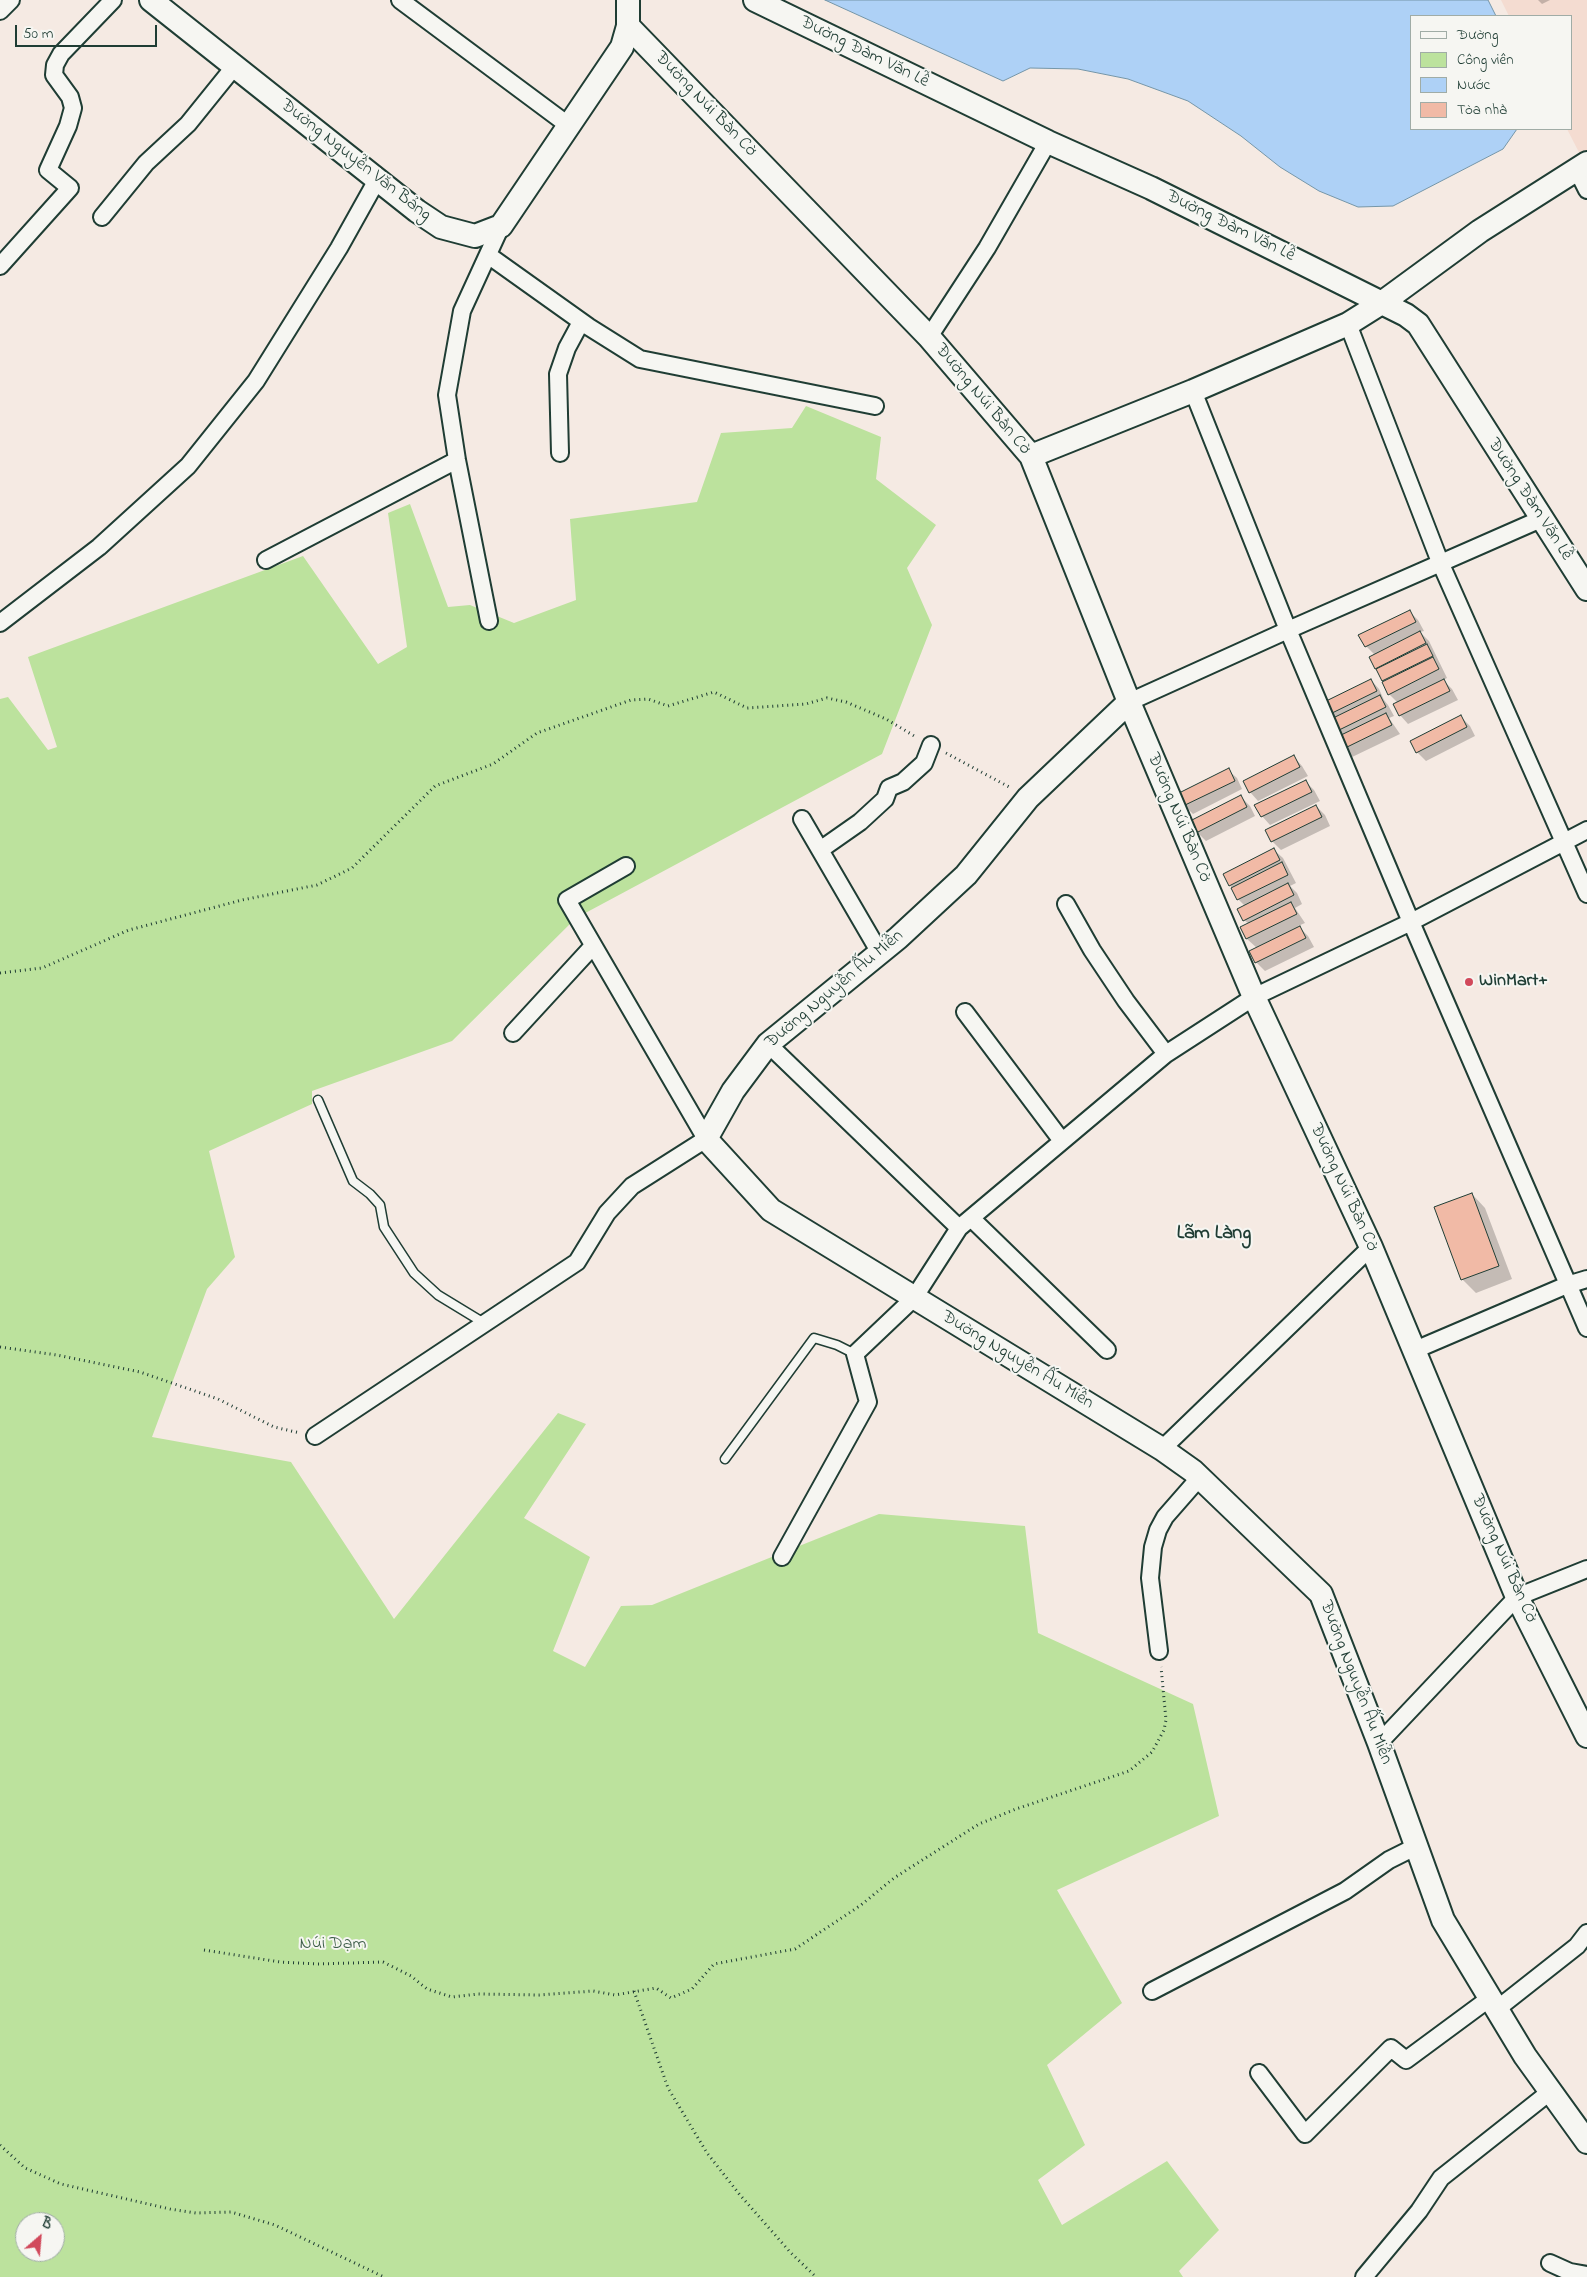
<!DOCTYPE html>
<meta charset="utf-8">
<style>
body{margin:0}
#map{position:relative;width:1587px;height:2277px;overflow:hidden;background:#f5eae3;font-family:"Indie Flower",sans-serif}
canvas{display:block}
.legend{position:absolute;left:1410px;top:15px;width:162px;height:115px;box-sizing:border-box;background:#f6f6f2;border:1px solid #a0aca6;margin:0;padding:6px 9px;list-style:none;font-size:15px;color:#1f3d34}
.legend li{display:flex;align-items:center;gap:10px;height:25px}
.legend b{width:25px;border:1px solid #a0aca6}
.north{position:absolute;left:15px;top:2212px;width:50px;height:50px;box-sizing:border-box;background:#f6f6f2;border:1px solid #a0aca6;border-radius:50%;rotate:27deg;font-size:14px;font-weight:700;line-height:20px;text-align:center;color:#1f3d34}
.north::after{content:'';display:block;margin:auto;width:18px;height:22px;background:#d1495b;clip-path:polygon(50% 0,100% 100%,50% 72%,0 100%)}
.scale{position:absolute;left:15px;top:25px;width:142px;height:22px;box-sizing:border-box;border:2px solid #1f3d34;border-top:0;padding-left:6px;font-size:15px;line-height:18px;white-space:nowrap;color:#1f3d34;-webkit-text-stroke:4px #f6f6f2;paint-order:stroke}
</style>
<div id="map">
<canvas width="1587" height="2277"></canvas>
<ul class="legend">
<li><b style="height:6px;background:#f6f6f2"></b>Đường</li>
<li><b style="height:14px;background:#bce29d"></b>Công viên</li>
<li><b style="height:14px;background:#aed1f6"></b>Nước</li>
<li><b style="height:14px;background:#f1baa6"></b>Tòa nhà</li>
</ul>
<div class="north">B</div>
<div class="scale">50 m</div>
</div>
<script>
const g = document.querySelector('canvas').getContext('2d');
g.lineJoin = 'round';
function paint(path, color) { g.fillStyle = color; g.fill(path, 'evenodd'); }
const poly = rows => new Path2D(rows.map(r => 'M' + r).join(''));
function strokePath(path, color, width, dash) { g.strokeStyle = color; g.lineWidth = width; g.lineCap = dash ? 'butt' : 'round'; g.setLineDash(dash || []); g.stroke(path); }
function label(font, color, halo, rows, align = 'center') {
  g.font = font + ' "Indie Flower",sans-serif'; g.lineWidth = 4; g.setLineDash([]); g.textBaseline = 'middle'; g.strokeStyle = halo; g.fillStyle = color; for (const [text, x, y, turn = 0] of rows) {
    g.save(); g.translate(x, y); g.rotate((+turn || 0) * Math.PI / 180); g.textAlign = isNaN(turn) ? turn : align; if (halo) g.strokeText(text, 0, 0); g.fillText(text, 0, 0); g.restore();
  }
}
const built = poly([
 [1501,0,1587,0,1587,168,1567,129,1571,129,1571,16,1509,16]
]);
const green = poly([
 [806,406,881,437,876,479,936,525,907,568,932,625,882,754,576,918,452,1041,312,1091,312,1104,209,1151,235,1257,207,1289,152,1437,291,1462,394,1619,558,1413,586,1424,524,1518,590,1557,553,1651,585,1667,621,1606,652,1605,879,1514,1025,1526,1038,1633,1193,1704,1219,1816,1057,1890,1122,2003,1047,2065,1085,2145,1038,2180,1062,2225,1167,2161,1219,2230,1179,2271,1183,2277,0,2277,0,699,8,697,48,750,57,747,28,657,303,556,378,664,407,647,388,513,410,504,448,607,470,605,514,623,576,600,570,519,697,502,721,433,792,428],
 [25,2222,55,2222,55,2252,25,2252]
]);
const water = poly([
 [825,0,1488,0,1496,16,1411,16,1411,129,1517,129,1503,149,1393,206,1358,207,1319,191,1280,167,1241,136,1188,101,1128,79,1078,69,1030,68,1003,81,825,0]
]);
const shadow = poly([
 [1538,0,1550,0,1542,4],
 [1409,611,1418,620,1424,631,1420,632,1429,641,1447,678,1443,680,1452,689,1458,700,1408,724,1400,715,1398,703,1389,694,1371,657,1375,655,1366,646],
 [1371,680,1379,689,1384,700,1388,705,1394,716,1389,718,1400,734,1350,758,1327,715],
 [1461,717,1470,726,1475,736,1426,761,1417,752],
 [1294,757,1302,766,1308,776,1258,801,1250,792],
 [1228,770,1237,778,1242,789,1193,814,1184,805],
 [1305,781,1314,790,1320,801,1270,825,1262,816],
 [1241,797,1250,806,1255,816,1206,841,1197,832],
 [1316,806,1325,815,1330,826,1281,850,1272,841],
 [1274,850,1283,858,1296,883,1290,886,1297,893,1302,904,1295,908,1305,923,1298,926,1308,936,1314,947,1265,971,1256,962,1257,948,1247,939,1242,928,1249,924,1244,920,1245,906,1238,899,1230,885],
 [1472,1194,1485,1208,1512,1279,1476,1293,1462,1279]
]);
const building = poly([
 [1410,610,1416,622,1365,647,1358,635,1410,610],
 [1420,631,1426,643,1375,669,1369,657,1420,631],
 [1427,644,1433,656,1382,681,1376,669,1427,644],
 [1433,657,1439,669,1388,695,1382,682,1433,657],
 [1371,679,1377,691,1326,716,1320,704,1371,679],
 [1444,679,1450,691,1399,716,1393,704,1444,679],
 [1380,695,1386,707,1335,732,1329,720,1380,695],
 [1386,713,1392,725,1341,750,1335,738,1386,713],
 [1461,715,1467,727,1416,753,1410,741,1461,715],
 [1294,755,1300,767,1249,793,1243,781,1294,755],
 [1229,768,1235,781,1183,806,1177,794,1229,768],
 [1306,780,1312,792,1261,817,1254,805,1306,780],
 [1241,795,1247,807,1196,833,1190,821,1241,795],
 [1316,805,1322,817,1271,842,1265,830,1316,805],
 [1274,848,1280,860,1229,886,1223,874,1274,848],
 [1282,862,1288,875,1237,900,1231,888,1282,862],
 [1288,883,1294,895,1243,921,1237,909,1288,883],
 [1291,902,1297,914,1246,939,1240,927,1291,902],
 [1300,926,1306,938,1255,963,1249,951,1300,926],
 [1472,1193,1499,1266,1461,1280,1434,1207,1472,1193]
]);
const path = poly([
 [946,753,1011,788],
 [0,973,42,968,129,930,242,900,317,885,352,868,435,786,493,764,537,733,631,700,648,699,668,706,714,692,747,708,806,704,827,698,846,702,886,719,916,737],
 [0,1347,57,1355,140,1372,218,1399,274,1427,300,1433],
 [204,1950,280,1962,317,1964,383,1962,411,1976,427,1989,452,1997,478,1994,539,1995,593,1991,615,1995,656,1988,671,1998,692,1989,714,1964,795,1949,861,1905,894,1878,979,1824,1016,1809,1129,1771,1152,1752,1164,1730,1166,1720,1161,1667],
 [634,1991,668,2088,707,2153,740,2195,790,2252,816,2277],
 [0,2145,25,2168,61,2184,170,2209,196,2213,231,2212,275,2225,384,2277]
]);
const lane = poly([
 [318,1100,353,1181,370,1194,380,1205,384,1227,414,1273,438,1295,484,1323],
 [725,1459,814,1338,837,1345,855,1354]
]);
const street = poly([
 [400,0,568,125],
 [0,11,11,0],
 [1576,168,1587,190],
 [102,217,146,163,188,124,234,67],
 [488,255,589,327,640,359,875,406],
 [0,266,70,188,48,170,68,126,73,108,70,97,54,75,55,65,61,54,113,0],
 [1348,324,1440,562,1587,894],
 [929,337,987,248,1048,142],
 [1193,391,1288,630,1411,922,1587,1328],
 [560,453,558,374,567,348,581,322],
 [266,560,457,460],
 [489,621,457,460,447,395,462,311,501,226],
 [0,623,99,547,188,466,256,381,339,248,377,180],
 [1129,702,1288,630,1541,519],
 [802,819,880,953],
 [820,850,860,822,885,799,889,788,903,782,924,763,931,745],
 [1066,904,1092,950,1126,1001,1166,1054],
 [965,1012,1062,1141],
 [513,1033,593,946],
 [768,1044,959,1228],
 [971,1218,1107,1350],
 [1415,1350,1567,1285,1587,1279],
 [315,1436,577,1262,607,1213,632,1186,706,1139,567,900,626,866],
 [1162,1449,1371,1247],
 [782,1557,868,1402,855,1354,914,1298,959,1228,1166,1054,1254,997,1411,922,1587,830],
 [1159,1651,1150,1578,1153,1547,1158,1530,1165,1517,1200,1477],
 [1379,1743,1517,1597,1587,1569],
 [1152,1991,1345,1891,1389,1860,1417,1846],
 [1497,2009,1577,1946,1587,1933],
 [1259,2073,1305,2134,1391,2048,1406,2060,1490,1998],
 [1550,2263,1570,2272,1587,2275],
 [1364,2277,1419,2211,1441,2178,1551,2091]
]);
const secondary = poly([
 [151,0,417,211,441,227,475,236,501,226,622,47,628,26],
 [628,0,628,26,929,337,1031,456,1129,702,1254,997,1371,1247,1517,1597,1587,1736],
 [755,0,1048,142,1151,188,1406,315,1418,324,1587,589],
 [1031,456,1193,391,1348,324,1383,302,1480,231,1587,163],
 [1129,702,1028,798,966,875,898,938,768,1044,733,1091,706,1139,771,1210,1162,1449,1193,1471,1321,1594,1379,1743,1443,1920,1525,2056,1587,2142]
]);
const markers = [
 [1469,982,5,"#d1495b"]
];
const streetNames = [
 ["Đường Đàm Văn Lễ",864,53,26],
 ["Đường Núi Bàn Cờ",705,105,46],
 ["Đường Nguyễn Văn Bảng",355,161,38],
 ["Đường Đàm Văn Lễ",1230,227,26],
 ["Đường Núi Bàn Cờ",982,400,50],
 ["Đường Đàm Văn Lễ",1529,500,57],
 ["Đường Núi Bàn Cờ",1178,818,67],
 ["Đường Nguyễn Ấu Miễn",835,990,-40],
 ["Đường Núi Bàn Cờ",1343,1188,65],
 ["Đường Nguyễn Ấu Miễn",1017,1361,31],
 ["Đường Núi Bàn Cờ",1503,1559,66],
 ["Đường Nguyễn Ấu Miễn",1355,1683,69]
];
const poiNames = [
 ["WinMart+",1479,982]
];
const parkNames = [
 ["Núi Dạm",333,1945]
];
const quarterNames = [
 ["Lãm Làng",1214,1235]
];
paint(built, '#f4dcd1');
paint(green, '#bce29d');
paint(water, '#aed1f6');
strokePath(water, '#7596a8', 1);
paint(shadow, '#0003');
paint(building, '#f1baa6');
strokePath(building, '#1f3d34', 1);
strokePath(lane, '#1f3d34', 11);
strokePath(street, '#1f3d34', 20);
strokePath(secondary, '#1f3d34', 26);
strokePath(path, '#1f3d34', 3, [1, 4]);
strokePath(lane, '#f6f6f2', 8);
strokePath(street, '#f6f6f2', 16);
strokePath(secondary, '#f6f6f2', 22);
for (const [x, y, r, color] of markers) { const dot = new Path2D(); dot.arc(x, y, r, 0, 2 * Math.PI); g.fillStyle = color; g.fill(dot); strokePath(dot, '#f6f6f2', 2); }
label('18px', '#1f3d34', '#f6f6f2', streetNames);
label('bold 18px', '#1f3d34', '#f6f6f2', poiNames, 'left');
label('18px', '#3e5e49', '#f6f6f2', parkNames);
label('bold 20px', '#1f3d34', '#f6f6f2', quarterNames);
</script>
